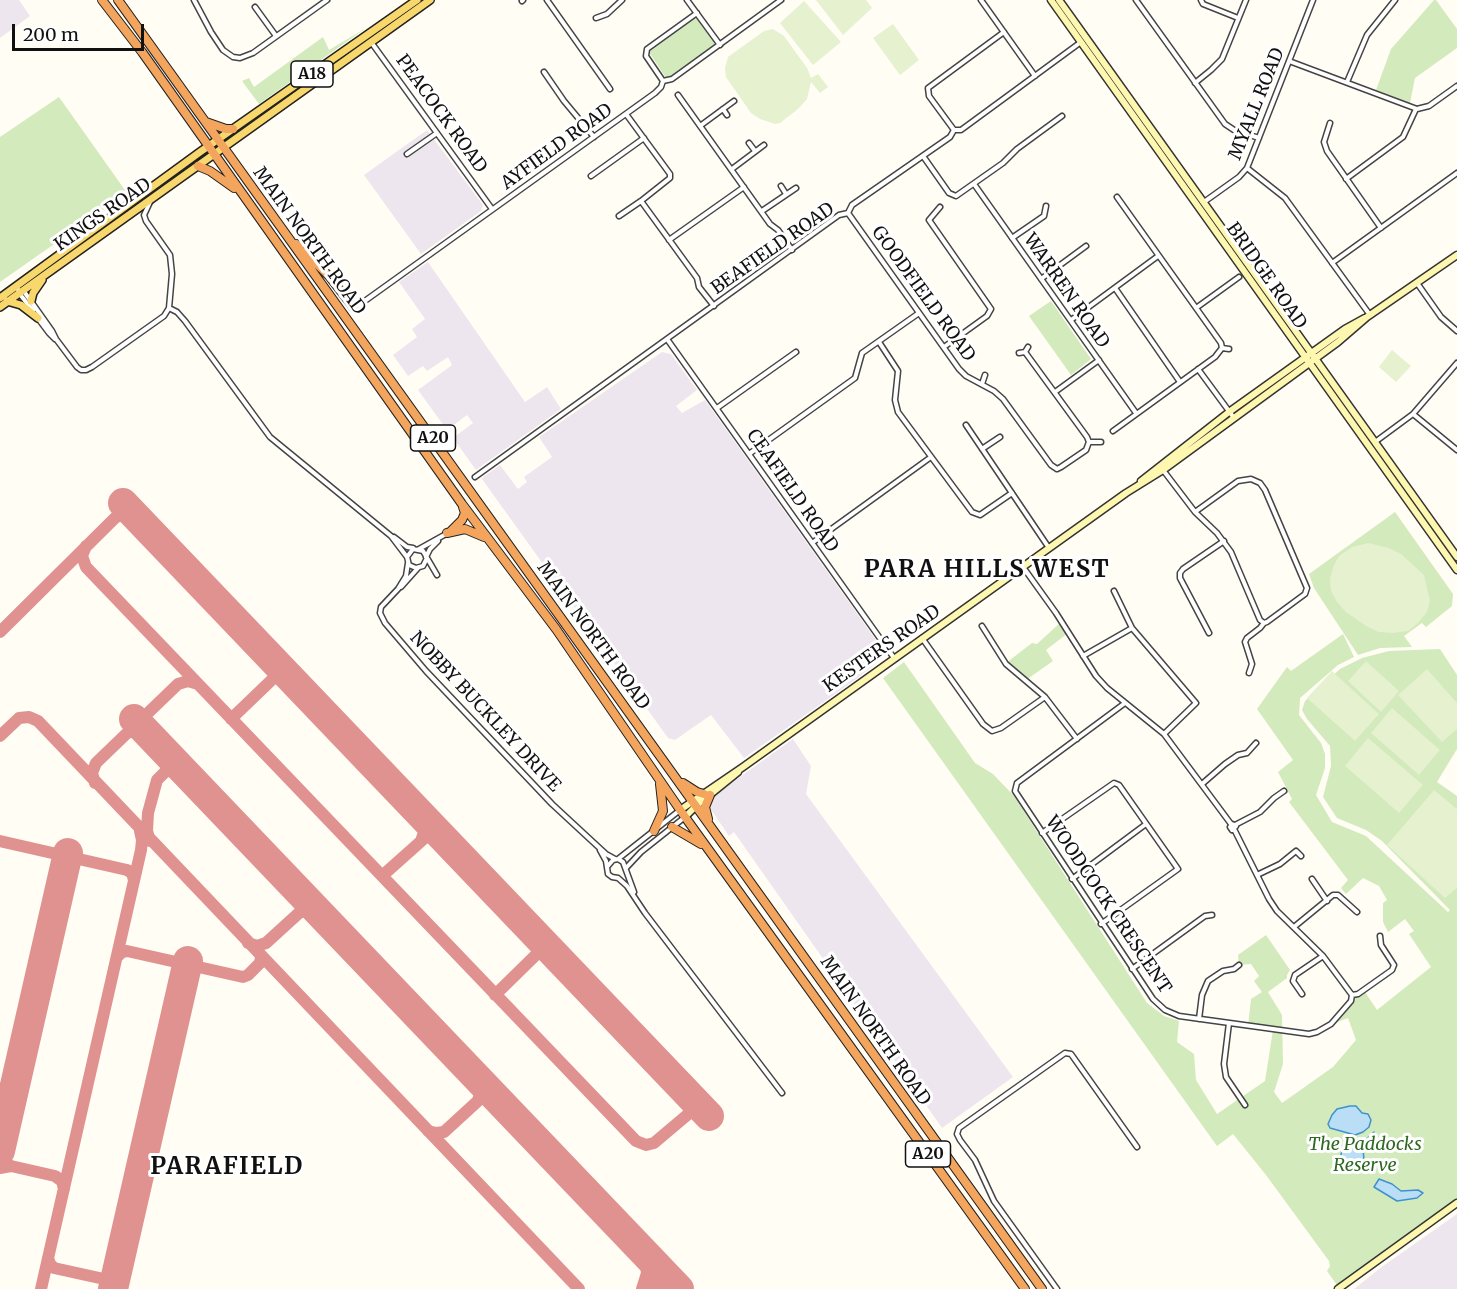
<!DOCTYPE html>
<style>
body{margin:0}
#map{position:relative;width:1457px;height:1289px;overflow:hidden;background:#fffdf4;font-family:Merriweather,serif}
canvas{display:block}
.scale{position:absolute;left:12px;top:24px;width:132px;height:27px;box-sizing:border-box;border:3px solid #111;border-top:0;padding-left:8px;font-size:18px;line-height:21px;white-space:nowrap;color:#111;-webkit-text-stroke:4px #fff;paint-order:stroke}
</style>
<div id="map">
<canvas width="1457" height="1289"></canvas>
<div class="scale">200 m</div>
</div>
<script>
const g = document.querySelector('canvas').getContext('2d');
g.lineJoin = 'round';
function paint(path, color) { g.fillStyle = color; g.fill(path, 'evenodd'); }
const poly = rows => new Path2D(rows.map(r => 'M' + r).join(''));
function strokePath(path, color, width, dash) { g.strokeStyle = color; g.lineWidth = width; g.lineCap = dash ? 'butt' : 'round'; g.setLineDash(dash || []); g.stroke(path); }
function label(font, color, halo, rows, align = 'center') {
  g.font = font + ' Merriweather,serif'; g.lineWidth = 6; g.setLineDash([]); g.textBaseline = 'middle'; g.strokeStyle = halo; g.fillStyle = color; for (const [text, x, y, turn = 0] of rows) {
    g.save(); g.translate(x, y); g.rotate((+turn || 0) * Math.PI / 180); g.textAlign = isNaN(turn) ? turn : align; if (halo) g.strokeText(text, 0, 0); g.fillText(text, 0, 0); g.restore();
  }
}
const industrial = poly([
 [0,0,19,0,30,16,0,38],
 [427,130,483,205,481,211,421,254,364,175],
 [428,262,525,402,547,387,561,409,476,470,453,438,473,423,467,415,447,430,418,390,452,365,448,357,427,371,423,366,408,376,393,355,417,337,412,329,425,319,399,282],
 [662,352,671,354,697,390,676,406,682,413,705,400,885,653,884,657,855,680,744,758,711,715,675,740,668,738,482,479,483,477,500,465,518,489,527,482,524,477,552,457,539,437],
 [793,739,811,766,806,794,1013,1077,942,1128,734,832,729,836,710,808,712,797],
 [1457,1214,1457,1289,1354,1289,1383,1266]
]);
const green = poly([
 [1434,0,1436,0,1457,29,1457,48,1415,78,1410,103,1376,90,1391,49],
 [694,19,697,19,714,40,714,46,669,78,666,78,649,52],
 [366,28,259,104,242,81,249,78,254,87,323,37,329,50],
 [59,97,127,193,0,282,0,137],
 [1051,301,1091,359,1071,375,1029,316],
 [1395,512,1453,594,1452,606,1426,627,1422,623,1404,636,1412,647,1380,648,1358,655,1314,588,1309,574],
 [1061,622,1068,633,1046,650,1053,661,1026,680,1006,663,1032,643,1037,644],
 [1343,634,1354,657,1338,665,1300,698,1299,715,1321,743,1325,754,1325,768,1316,795,1332,822,1366,836,1448,912,1450,910,1382,841,1366,830,1337,818,1323,797,1331,766,1330,746,1307,719,1302,710,1305,701,1340,669,1362,658,1389,651,1440,649,1457,675,1457,749,1437,782,1457,796,1457,1203,1339,1288,1327,1271,1330,1266,1329,1261,1266,1175,1233,1134,1217,1146,883,678,904,662,975,763,993,774,1014,796,1147,1003,1164,1016,1179,1021,1177,1042,1194,1054,1196,1080,1217,1114,1265,1081,1273,1030,1248,1026,1251,999,1262,992,1254,981,1259,976,1251,964,1239,965,1238,955,1266,935,1290,970,1287,975,1287,978,1268,992,1282,1015,1283,1064,1274,1092,1282,1103,1333,1067,1356,1040,1348,1018,1335,1023,1354,998,1365,992,1377,1010,1431,967,1409,934,1414,931,1405,919,1388,932,1383,922,1383,903,1387,900,1379,886,1363,878,1346,894,1341,888,1348,880,1289,802,1292,799,1278,772,1293,760,1257,709,1287,667,1291,671]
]);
const pitch = poly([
 [816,0,866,0,872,8,843,35],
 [804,1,841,42,813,65,780,23],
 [893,24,919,60,900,75,873,38],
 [773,29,784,36,807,68,811,78,818,74,828,87,820,93,811,82,807,99,798,109,780,123,775,124,760,119,751,113,726,77,725,68,728,57,764,31],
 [1392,350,1411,366,1396,382,1379,367],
 [1369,543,1389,548,1401,554,1424,575,1430,601,1427,612,1418,623,1408,631,1393,633,1379,632,1366,626,1346,612,1337,602,1331,591,1330,579,1333,567,1339,556,1352,547],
 [1366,661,1399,691,1381,712,1348,681],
 [1427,669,1457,703,1457,729,1442,742,1398,695],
 [1332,671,1379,714,1355,741,1307,698],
 [1392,708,1440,750,1419,775,1371,733],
 [1368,738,1423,785,1399,813,1345,766],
 [1434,790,1457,809,1457,888,1445,898,1387,845]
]);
const water = poly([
 [1350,1106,1356,1106,1362,1113,1368,1114,1371,1120,1369,1127,1363,1132,1355,1135,1330,1128,1328,1124,1332,1115,1337,1109,1350,1106],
 [1374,1132,1375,1138,1369,1147,1365,1146,1363,1149,1364,1160,1354,1168,1342,1166,1341,1154,1345,1145,1360,1145,1374,1132],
 [1379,1179,1392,1184,1401,1191,1418,1190,1423,1193,1417,1198,1397,1201,1374,1187,1379,1179]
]);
const taxiway = poly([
 [116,517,125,514,136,517],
 [86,546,82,556,86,567,636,1141,646,1145,654,1143,699,1105],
 [0,632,126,507],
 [231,719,282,670],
 [127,733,136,730,146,733,174,761],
 [0,736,19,718,29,717,38,721,579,1289],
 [95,783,92,773,96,763,178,684,188,681,198,684],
 [409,802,424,821,425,830,422,838],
 [0,841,127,870,132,873,134,880],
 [150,841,147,831,148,813,157,780,165,772,174,770,183,772,214,803],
 [55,853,60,857,64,863,61,884],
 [382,876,428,835,440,836,457,852],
 [299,913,307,910,317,912,352,947],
 [248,943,257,946,266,943,300,912,304,905,301,895,268,860],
 [117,957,122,952,127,951,243,977,248,975,260,963,261,957],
 [181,992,186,973,193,968,199,967],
 [495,995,546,945],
 [447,1046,479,1082,481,1092,478,1100],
 [668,1073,690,1098,691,1106,688,1114],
 [5,1129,1,1155,4,1162,11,1166],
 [428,1131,436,1133,444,1132,480,1099,488,1096,497,1099,530,1132],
 [0,1168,11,1166,55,1176,62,1181,64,1189],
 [612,1218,639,1248,645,1258,647,1273,642,1289],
 [48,1258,50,1264,54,1268,104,1279,109,1283,112,1289],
 [102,1279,109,1278,116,1272,123,1248],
 [646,1287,661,1282,671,1284,679,1289],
 [41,1289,141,850,142,840,140,831]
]);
const runway = poly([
 [123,503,709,1116],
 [134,719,679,1289],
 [0,1151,68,853],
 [113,1289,188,961]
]);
const street = poly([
 [194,0,211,32,223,50,233,57,240,58,253,53,327,0],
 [547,0,610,89],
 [687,0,720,45],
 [981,0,1035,76],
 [1136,0,1225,124,1234,130,1259,138],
 [1201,0,1203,4,1238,18],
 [522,1,523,0],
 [255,7,276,36],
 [596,18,607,14,622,0],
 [371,42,492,209],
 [1289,61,1417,109,1429,106,1457,86],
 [544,72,564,101,594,137],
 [663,81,672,79,781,0],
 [663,81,646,56,647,49,697,13],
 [1347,82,1367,35,1395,0],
 [1195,83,1211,70,1222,59,1246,0],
 [678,95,770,224,778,230,792,250],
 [723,109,727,115],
 [1330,123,1324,142,1327,151,1381,228],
 [700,126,734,101],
 [954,130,929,96,928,88,1004,32],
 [749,143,755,151],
 [407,154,437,133],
 [923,156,949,193,956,196,1003,163,1017,149,1062,116],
 [1247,168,1285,198,1370,315],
 [732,169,764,145],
 [591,176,644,138],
 [1346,179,1403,137,1416,109],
 [974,184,1136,413],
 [781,186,786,194],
 [641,201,697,278,699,287,714,306],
 [150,202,144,215,146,221,170,255,172,274,169,308,177,312,185,321,270,437,391,536,407,557],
 [1204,202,1239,177,1247,168,1313,0],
 [940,207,929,220,991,309,987,316,944,347],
 [762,211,796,188],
 [848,213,959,369,966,376,994,391,1003,399,1051,465,1057,469,1061,467,1086,450,1089,442],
 [619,216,641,201,670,178,670,174,626,114],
 [1012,238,1044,216,1046,206],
 [669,240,744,187],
 [1332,263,1457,173],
 [1041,279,1086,246],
 [1417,283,1441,317,1457,331],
 [17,286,19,293,33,311],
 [1115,288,1180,382],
 [23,290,52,331,56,339,77,367,81,370,86,370,92,367,164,316,169,308],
 [355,308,655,93,661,87,663,81],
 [1196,308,1239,277],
 [37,317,49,333,55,339],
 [1071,320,1158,256],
 [667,339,894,658],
 [879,342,898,371,895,400,898,412,972,512,980,515,1012,493],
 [1222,348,1229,349],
 [1025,352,1087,437,1089,442],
 [1019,353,1025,352,1028,347],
 [1198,369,1234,418],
 [982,384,985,375],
 [1055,392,1099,360],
 [717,408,796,352],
 [1413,414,1457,450],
 [966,425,1049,548],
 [1113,431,1215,357,1222,348,1221,343,1117,197],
 [1089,442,1101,442],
 [1375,442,1413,414,1457,363],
 [982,449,1000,437],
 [749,454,855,378,862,353,919,313],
 [1163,470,1195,512,1217,533,1231,552,1260,620,1264,623,1267,622,1305,594,1307,588,1265,490,1260,483,1251,479,1238,481,1195,512],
 [475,477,839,215,848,213,852,205,950,137,954,130,961,130,1081,42],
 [394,537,407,547,413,548],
 [812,543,931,457],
 [419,549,446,534],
 [426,557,430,549,438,541],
 [426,560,423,566,416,568,409,565,407,557,413,549,423,551,437,575],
 [408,563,406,576,398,589,381,607,380,613,385,623,426,671,552,804,606,854,615,859],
 [1023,567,1056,613,1096,676,1107,688,1164,734,1231,824],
 [401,587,418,568],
 [1114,591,1132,628,1196,703,1164,734],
 [982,626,1006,664,1045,697,1077,739],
 [1209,633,1180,578,1180,573,1183,569,1224,541],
 [922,638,983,724,992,731,1001,728,1045,697],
 [1083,656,1132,628],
 [1249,673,1252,664,1245,642,1247,638,1260,628,1264,623],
 [1125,703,1017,783,1015,791,1153,999,1165,1010,1179,1016,1309,1034,1317,1032,1331,1024,1351,1001,1352,995],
 [1202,784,1225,764,1238,755,1247,753,1256,743],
 [1232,824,1236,826,1232,830,1230,827,1232,824],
 [1235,825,1260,812,1274,798,1284,791],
 [1234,829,1269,899,1277,911,1323,956,1352,995],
 [1042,833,1114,783,1119,785,1178,869,1101,924],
 [600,850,606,861,608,874,612,877,618,878,627,886,645,913,782,1093],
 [618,859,680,810],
 [607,867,613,860,618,859,623,862,634,892],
 [626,868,641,852,685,817],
 [1257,875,1280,864,1296,851,1301,856],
 [1072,879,1146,824],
 [1312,879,1327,901],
 [1294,927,1333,895,1338,895,1357,912],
 [1132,969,1205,916,1212,915],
 [1302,994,1293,981,1295,975,1323,956],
 [1352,995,1358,994,1392,970,1394,965,1381,945,1380,936],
 [1199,1019,1202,995,1208,981,1223,971,1234,969,1239,965],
 [1229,1023,1224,1064,1226,1077,1245,1105],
 [1057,1289,994,1201,975,1160,960,1140,957,1134,959,1128,1065,1053,1071,1054,1137,1147]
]);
const secondary = poly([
 [1051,0,1457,570],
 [1059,0,1457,557],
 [1141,481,1229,412,1345,329,1365,318],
 [680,810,743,767,1126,493,1163,470,1338,342,1367,317,1457,255],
 [685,817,696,806,738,772],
 [1338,1289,1457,1203]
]);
const primary = poly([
 [0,298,200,152,417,0],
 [7,301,21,305,38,318],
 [31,301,33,293,42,280],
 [0,307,430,0]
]);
const highway = poly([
 [102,0,142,52,462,504,556,629,685,817,1025,1289],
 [118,0,1042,1289],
 [206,122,226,129,233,129],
 [198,166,210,171,234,188],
 [296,244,329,276,354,308],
 [451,531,462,520,465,513,463,507],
 [447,533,465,529,484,537],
 [683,783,697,792,704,794],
 [708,819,705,807,710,795],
 [672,827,701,844],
 [654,831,663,811,660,784]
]);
const shields = [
 [312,74,42],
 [433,438,45],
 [928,1154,45]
];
const shieldNames = [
 ["A18",312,74],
 ["A20",433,438],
 ["A20",928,1154]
];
const streetNames = [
 ["MYALL ROAD",1257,104,-68],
 ["PEACOCK ROAD",441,114,54],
 ["AYFIELD ROAD",557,147,-36],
 ["KINGS ROAD",103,215,-35],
 ["MAIN NORTH ROAD",309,241,54],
 ["BEAFIELD ROAD",773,249,-35],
 ["BRIDGE ROAD",1266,276,55],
 ["WARREN ROAD",1066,291,55],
 ["GOODFIELD ROAD",923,294,54],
 ["CEAFIELD ROAD",792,491,55],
 ["MAIN NORTH ROAD",593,636,54],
 ["KESTERS ROAD",882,649,-35],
 ["NOBBY BUCKLEY DRIVE",485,712,47],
 ["WOODCOCK CRESCENT",1108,905,56],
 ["MAIN NORTH ROAD",875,1031,55]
];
const parkNames = [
 ["The Paddocks",1365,1145],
 ["Reserve",1365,1166]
];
const districtNames = [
 ["PARA HILLS WEST",987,570],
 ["PARAFIELD",227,1167]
];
paint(industrial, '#eee6ef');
paint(green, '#d3eabd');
paint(pitch, '#e5f1cf');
paint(water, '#b9def6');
strokePath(water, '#4092cd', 1.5);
strokePath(taxiway, '#e09290', 12);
strokePath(runway, '#e09290', 30);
strokePath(street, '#444', 7);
strokePath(secondary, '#333', 9);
strokePath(primary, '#222', 10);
strokePath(highway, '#222', 10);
strokePath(street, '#fff', 4);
strokePath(secondary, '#fef7b0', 6);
strokePath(primary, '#f8d86c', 7);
strokePath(highway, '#f3a55e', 8);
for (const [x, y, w] of shields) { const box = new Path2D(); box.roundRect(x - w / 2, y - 13, w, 26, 4.5); g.fillStyle = '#fff'; g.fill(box); strokePath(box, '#111', 1.5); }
label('bold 16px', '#111', null, shieldNames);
label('18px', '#111', '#fff', streetNames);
label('italic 18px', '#2d6920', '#fff', parkNames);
g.letterSpacing = '1.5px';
label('bold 24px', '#111', '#fff', districtNames);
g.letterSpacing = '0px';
</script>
